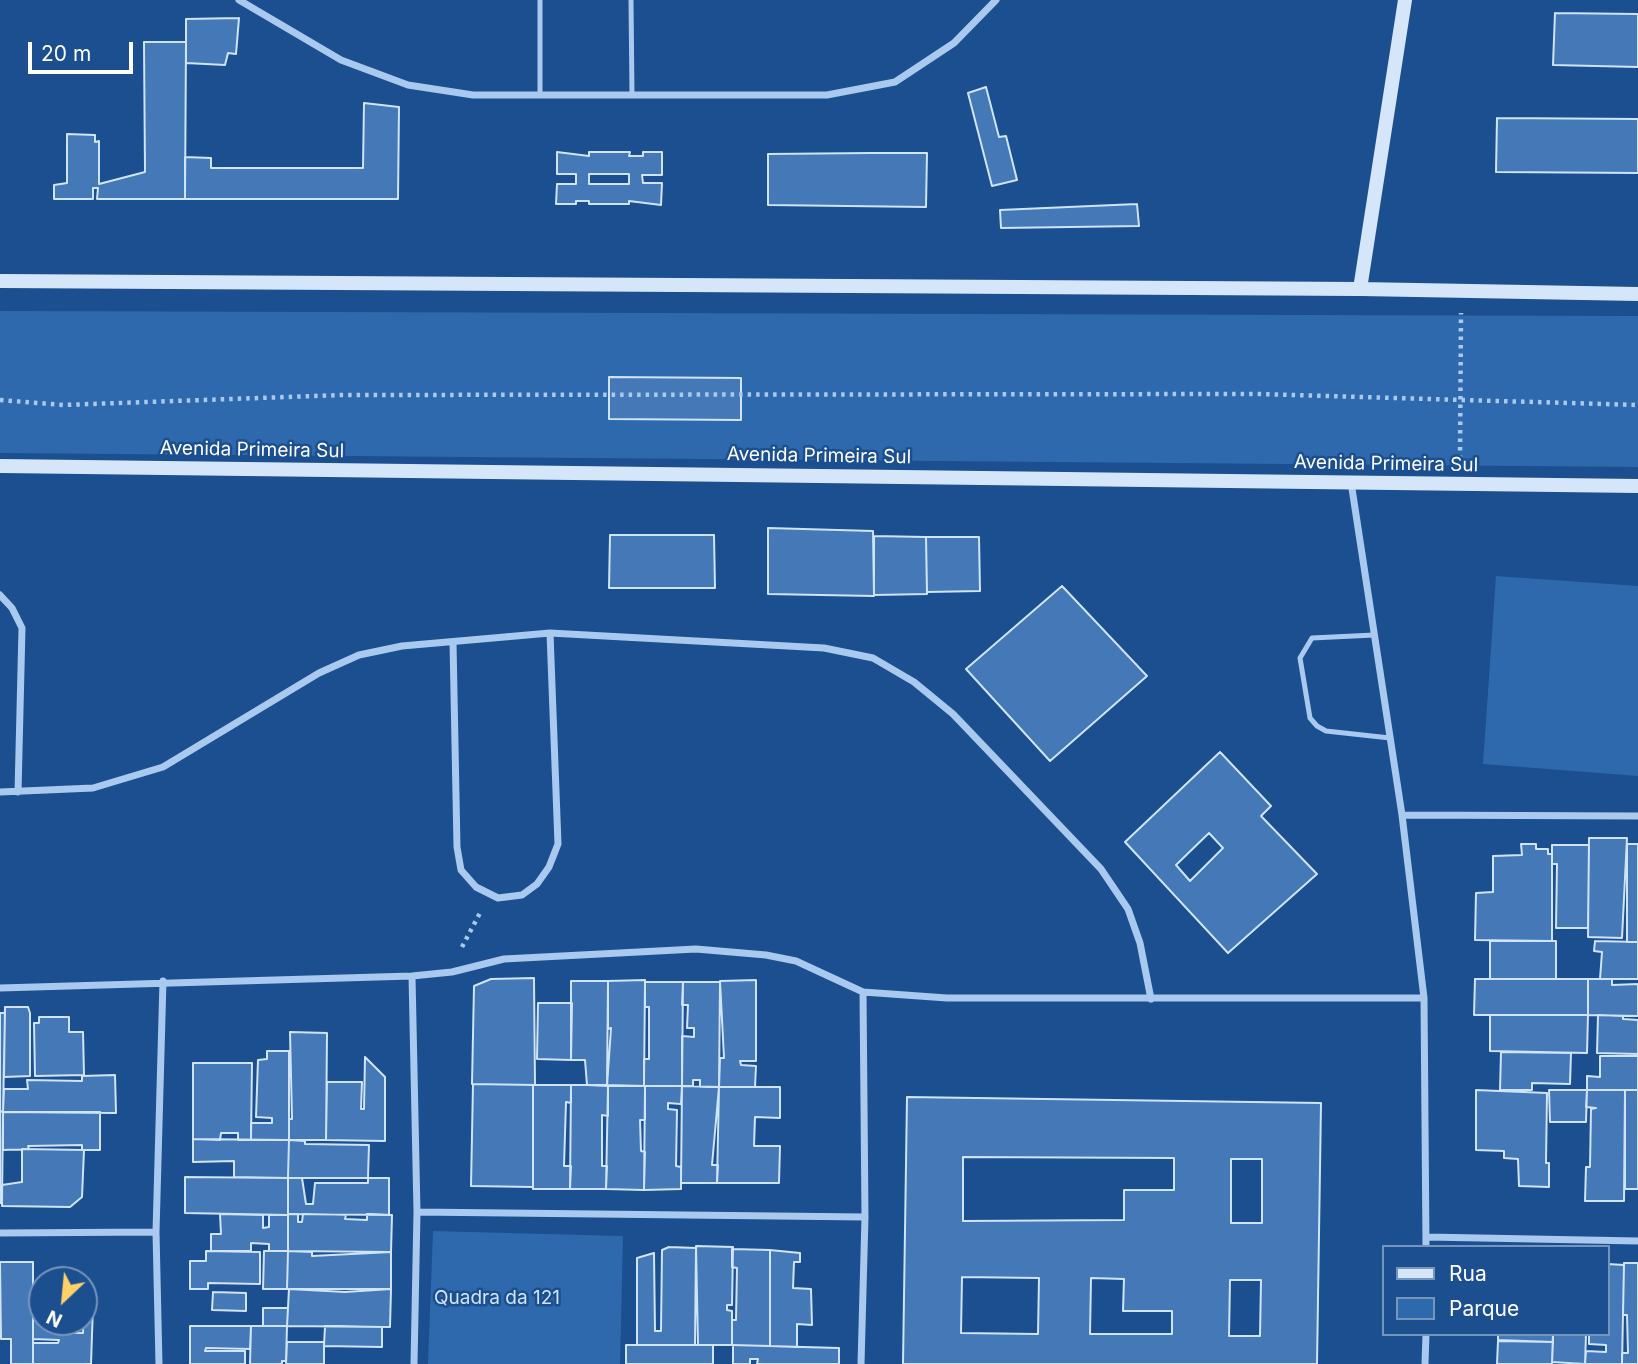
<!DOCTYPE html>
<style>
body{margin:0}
#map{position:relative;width:1638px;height:1364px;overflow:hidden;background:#1b4f8f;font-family:Inter,sans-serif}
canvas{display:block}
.legend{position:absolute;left:1382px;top:1245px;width:228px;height:91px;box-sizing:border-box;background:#1b4f8f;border:2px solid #7695bc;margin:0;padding:9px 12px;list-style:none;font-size:21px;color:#fff}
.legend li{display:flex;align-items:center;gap:14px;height:35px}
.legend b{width:35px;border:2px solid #7695bc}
.north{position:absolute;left:28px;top:1266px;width:70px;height:70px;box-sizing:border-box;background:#1b4f8f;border:2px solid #7695bc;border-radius:50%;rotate:206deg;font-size:19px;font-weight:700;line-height:28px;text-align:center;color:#fff}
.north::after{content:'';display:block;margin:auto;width:24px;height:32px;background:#ffd166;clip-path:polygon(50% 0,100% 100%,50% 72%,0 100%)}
.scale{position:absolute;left:28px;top:42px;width:105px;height:32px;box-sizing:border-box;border:4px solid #fff;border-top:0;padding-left:9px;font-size:21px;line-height:24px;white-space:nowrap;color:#fff;-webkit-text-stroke:5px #1b4f8f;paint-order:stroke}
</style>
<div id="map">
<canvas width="1638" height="1364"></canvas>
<ul class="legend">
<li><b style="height:9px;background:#d6e6fa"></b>Rua</li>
<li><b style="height:19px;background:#2e69ad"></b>Parque</li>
</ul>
<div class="north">N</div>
<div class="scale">20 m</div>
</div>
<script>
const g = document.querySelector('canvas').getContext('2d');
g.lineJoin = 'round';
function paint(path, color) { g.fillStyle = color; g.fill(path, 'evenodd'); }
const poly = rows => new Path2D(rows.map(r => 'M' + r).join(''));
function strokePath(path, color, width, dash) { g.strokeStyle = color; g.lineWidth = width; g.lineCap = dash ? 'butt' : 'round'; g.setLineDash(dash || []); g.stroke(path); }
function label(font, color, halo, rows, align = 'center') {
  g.font = font + ' Inter,sans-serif'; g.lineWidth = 5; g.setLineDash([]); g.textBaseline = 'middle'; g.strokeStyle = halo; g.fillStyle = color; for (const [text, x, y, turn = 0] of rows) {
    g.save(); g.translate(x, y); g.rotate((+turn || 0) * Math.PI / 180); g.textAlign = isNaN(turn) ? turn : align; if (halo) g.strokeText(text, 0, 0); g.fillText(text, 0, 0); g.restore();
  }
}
const green = poly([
 [0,311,1638,316,1638,467,0,453],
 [1496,576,1638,586,1638,776,1483,764],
 [433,1231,623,1236,620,1364,428,1364]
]);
const building = poly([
 [1555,13,1638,14,1638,67,1553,65,1555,13],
 [239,18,236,54,228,53,225,65,186,63,186,19,239,18],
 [144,42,186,42,185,199,97,199,98,188,93,188,93,199,54,199,54,185,67,183,67,134,95,135,95,142,99,141,99,184,145,172,144,42],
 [986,87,999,137,1006,136,1017,180,992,186,968,93,986,87],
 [364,103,399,107,398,199,185,199,185,157,211,158,211,168,363,168,364,103],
 [1497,118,1638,119,1638,173,1496,172,1497,118],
 [557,152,589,156,589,152,630,152,629,156,643,156,643,152,662,152,662,175,642,175,643,183,662,183,661,205,629,201,629,204,589,204,589,201,576,201,576,204,556,204,557,184,576,184,576,174,557,174,557,152],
 [589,174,629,174,629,184,589,184,589,174],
 [871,153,927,153,926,207,768,205,768,154,871,153],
 [1137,204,1139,226,1001,228,1000,210,1137,204],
 [609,377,741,378,741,420,609,419,609,377],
 [768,528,873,531,874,596,768,594,768,528],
 [610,535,714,535,715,588,609,588,610,535],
 [874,536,926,537,927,594,874,595,874,536],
 [926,537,979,537,980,591,927,592,926,537],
 [1062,586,1147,676,1050,761,966,669,1062,586],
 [1220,752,1271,806,1261,816,1317,874,1228,953,1125,842,1220,752],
 [1209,833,1223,848,1190,881,1176,865,1209,833],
 [1589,838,1627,838,1622,938,1588,937,1589,838],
 [1521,844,1536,844,1536,849,1548,849,1548,854,1552,854,1552,941,1475,940,1476,893,1493,892,1493,856,1522,855,1521,844],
 [1627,844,1638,844,1638,942,1627,942,1627,844],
 [1552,845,1589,845,1588,928,1556,928,1557,864,1552,864,1552,845],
 [1490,941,1556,941,1556,979,1490,979,1490,941],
 [1595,941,1638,942,1638,979,1600,979,1602,952,1594,951,1595,941],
 [534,978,535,1085,472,1084,474,986,491,979,534,978],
 [1475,979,1588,979,1588,1015,1474,1015,1475,979],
 [1588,979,1612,979,1612,985,1638,984,1638,1016,1588,1015,1588,979],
 [645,980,644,1086,607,1086,611,1028,608,1029,608,981,645,980],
 [756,980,756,1061,740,1061,741,1065,756,1066,755,1087,719,1087,720,1058,724,1058,720,981,756,980],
 [571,981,608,981,607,1086,587,1085,585,1060,571,1060,571,981],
 [645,982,683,982,682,1086,644,1086,644,1059,649,1059,649,1007,645,1007,645,982],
 [683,982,720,982,719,1087,700,1087,700,1080,693,1080,693,1086,682,1086,682,1036,694,1037,694,1028,687,1028,688,1005,682,1005,683,982],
 [538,1003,572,1003,571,1060,537,1059,538,1003],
 [5,1007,28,1007,30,1013,30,1076,4,1077,5,1007],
 [0,1013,5,1013,3,1112,0,1111,0,1013],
 [1490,1015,1588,1015,1587,1053,1490,1051,1490,1015],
 [1598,1015,1623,1016,1623,1019,1638,1020,1638,1054,1597,1053,1598,1015],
 [39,1017,69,1017,69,1032,83,1032,84,1075,35,1076,34,1023,39,1023,39,1017],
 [290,1032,327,1033,326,1140,289,1140,289,1119,292,1119,290,1032],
 [267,1051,289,1051,289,1140,251,1140,251,1123,272,1123,272,1118,256,1117,258,1060,267,1059,267,1051],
 [1501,1052,1571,1053,1570,1084,1532,1083,1532,1090,1500,1090,1501,1052],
 [1600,1056,1638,1056,1638,1090,1587,1090,1587,1076,1600,1077,1600,1056],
 [365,1057,385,1077,385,1141,326,1140,327,1082,362,1082,361,1109,364,1109,365,1057],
 [193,1063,252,1063,251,1140,238,1140,238,1133,221,1133,220,1140,193,1139,193,1063],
 [115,1075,116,1113,3,1112,4,1089,28,1089,27,1080,82,1081,82,1076,115,1075],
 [473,1084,533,1085,533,1187,471,1186,473,1084],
 [533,1085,571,1085,571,1103,566,1102,564,1166,571,1166,570,1189,533,1189,533,1085],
 [571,1085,608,1085,608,1116,602,1115,602,1166,607,1166,606,1189,570,1189,571,1085],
 [608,1085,645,1086,645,1120,640,1120,641,1151,645,1152,644,1190,606,1189,608,1085],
 [645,1086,682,1086,681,1104,668,1103,668,1109,677,1110,676,1166,681,1167,681,1189,644,1190,645,1086],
 [682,1086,719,1087,712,1165,718,1165,717,1183,681,1183,682,1086],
 [719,1087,780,1087,780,1118,755,1117,754,1146,780,1146,779,1183,717,1183,719,1087],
 [1476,1090,1547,1093,1546,1163,1549,1163,1549,1187,1519,1186,1518,1159,1504,1158,1504,1151,1476,1150,1476,1090],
 [1549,1090,1587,1090,1586,1122,1550,1122,1549,1090],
 [1587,1090,1625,1090,1624,1201,1585,1201,1586,1167,1590,1167,1591,1109,1596,1108,1586,1107,1587,1090],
 [1625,1090,1638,1090,1638,1189,1625,1189,1625,1090],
 [907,1097,1321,1103,1317,1364,903,1364,907,1097],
 [963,1157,1174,1158,1174,1190,1124,1190,1124,1220,963,1221,963,1157],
 [1231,1159,1262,1159,1262,1223,1231,1223,1231,1159],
 [962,1277,1039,1278,1038,1334,961,1333,962,1277],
 [1091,1278,1124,1279,1123,1311,1172,1311,1172,1334,1090,1334,1091,1278],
 [1230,1280,1261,1280,1260,1336,1229,1336,1230,1280],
 [0,1111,3,1112,2,1203,0,1203,0,1111],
 [3,1112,100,1112,100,1150,82,1150,82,1145,28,1146,29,1149,3,1150,3,1112],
 [193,1139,289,1140,288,1178,234,1177,234,1161,193,1162,193,1139],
 [289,1140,305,1141,305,1144,369,1145,368,1178,288,1178,289,1140],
 [22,1149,84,1150,82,1197,70,1207,2,1206,2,1185,22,1182,22,1149],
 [185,1177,288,1178,288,1215,185,1213,185,1177],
 [288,1178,302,1178,306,1204,313,1204,315,1183,368,1183,368,1178,389,1178,389,1215,288,1214,288,1178],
 [220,1214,263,1215,263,1228,269,1227,269,1215,288,1215,288,1251,269,1251,269,1244,251,1243,251,1251,211,1251,211,1234,221,1234,220,1214],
 [288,1214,298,1214,298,1222,302,1222,303,1214,346,1215,345,1219,367,1220,367,1214,392,1215,391,1252,288,1251,288,1214],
 [696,1246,733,1247,732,1305,727,1305,727,1310,732,1311,732,1345,698,1345,696,1246],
 [669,1247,696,1248,695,1345,637,1345,637,1258,654,1253,655,1331,661,1331,662,1250,669,1247],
 [732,1249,770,1250,770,1346,732,1345,732,1320,736,1320,737,1268,732,1267,732,1249],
 [770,1250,800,1253,800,1262,794,1262,793,1288,811,1289,812,1325,797,1324,797,1347,770,1346,770,1250],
 [206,1251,260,1252,260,1284,208,1283,208,1289,190,1289,190,1261,206,1261,206,1251],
 [264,1251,288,1251,287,1289,263,1289,264,1251],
 [288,1251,312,1252,312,1256,391,1252,391,1289,287,1289,288,1251],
 [0,1262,33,1262,33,1364,11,1364,11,1339,1,1339,0,1262],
 [1624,1263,1638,1263,1638,1364,1622,1364,1622,1353,1628,1353,1627,1315,1623,1315,1624,1263],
 [1608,1264,1624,1265,1622,1364,1585,1364,1586,1351,1606,1352,1606,1345,1589,1344,1589,1334,1608,1334,1608,1264],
 [33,1287,42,1287,42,1322,63,1322,63,1333,83,1333,84,1306,93,1306,91,1364,33,1364,33,1343,58,1343,59,1340,33,1339,33,1287],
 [289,1289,345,1292,391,1289,390,1327,287,1326,289,1289],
 [213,1292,246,1293,246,1311,212,1310,213,1292],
 [263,1308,288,1308,287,1326,263,1326,263,1308],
 [190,1326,251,1326,250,1349,206,1348,205,1351,245,1351,245,1364,190,1364,190,1326],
 [251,1326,287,1326,286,1361,282,1361,282,1364,250,1364,251,1326],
 [325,1326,382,1327,382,1347,324,1346,325,1326],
 [1498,1334,1553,1334,1553,1342,1498,1340,1498,1334],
 [1553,1334,1586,1334,1585,1364,1552,1362,1553,1334],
 [1498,1341,1553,1342,1552,1364,1497,1364,1498,1341],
 [287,1342,324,1342,324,1364,286,1364,287,1342],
 [626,1345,713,1345,713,1364,626,1364,626,1345],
 [733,1345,839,1348,839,1364,757,1364,758,1359,750,1359,750,1364,733,1364,733,1345]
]);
const path = poly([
 [0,400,63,405,342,395,1257,394,1638,405],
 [1460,459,1461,313],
 [462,947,481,911]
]);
const lane = poly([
 [631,0,632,95],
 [540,95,540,0],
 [1374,635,1312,638,1300,658,1310,718,1317,726,1326,731,1390,738]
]);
const street = poly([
 [239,0,341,60,408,85,473,95,827,95,895,82,954,43,996,0],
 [1351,482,1402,815,1424,998,1426,1247],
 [0,595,12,608,22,628,18,792],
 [453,642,457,847,461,870,476,887,498,898,522,895,537,884,549,867,558,844,550,633],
 [0,792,93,788,163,767,319,673,359,655,402,646,550,633,824,648,873,658,914,682,953,714,1101,869,1128,909,1140,943,1151,999],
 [1402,815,1638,816],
 [412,976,417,1212,414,1364],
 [0,988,412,976,452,972,504,959,696,949,766,955,796,961,863,992,947,998,1424,998],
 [417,1212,865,1217],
 [0,1233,156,1232],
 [1427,1237,1638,1241],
 [159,1364,156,1232,163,981],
 [861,1364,865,1217,863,992],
 [1425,1364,1426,1334]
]);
const secondary = poly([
 [0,281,1360,289,1638,294],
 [1360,289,1405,0],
 [0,466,1638,486]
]);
const streetNames = [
 ["Avenida Primeira Sul",252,450,1],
 ["Avenida Primeira Sul",819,456,1],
 ["Avenida Primeira Sul",1386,464,1]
];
const parkNames = [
 ["Quadra da 121",497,1298]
];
paint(green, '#2e69ad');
paint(building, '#4478b7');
strokePath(building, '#cfe3fa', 2);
strokePath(path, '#a9c9ee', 4.5, [3.5, 5]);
strokePath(lane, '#a9c9ee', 5);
strokePath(street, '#a9c9ee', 7);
strokePath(secondary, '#d6e6fa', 14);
label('19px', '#fff', '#1b4f8f', streetNames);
label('19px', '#cfe3fa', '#1b4f8f', parkNames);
</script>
